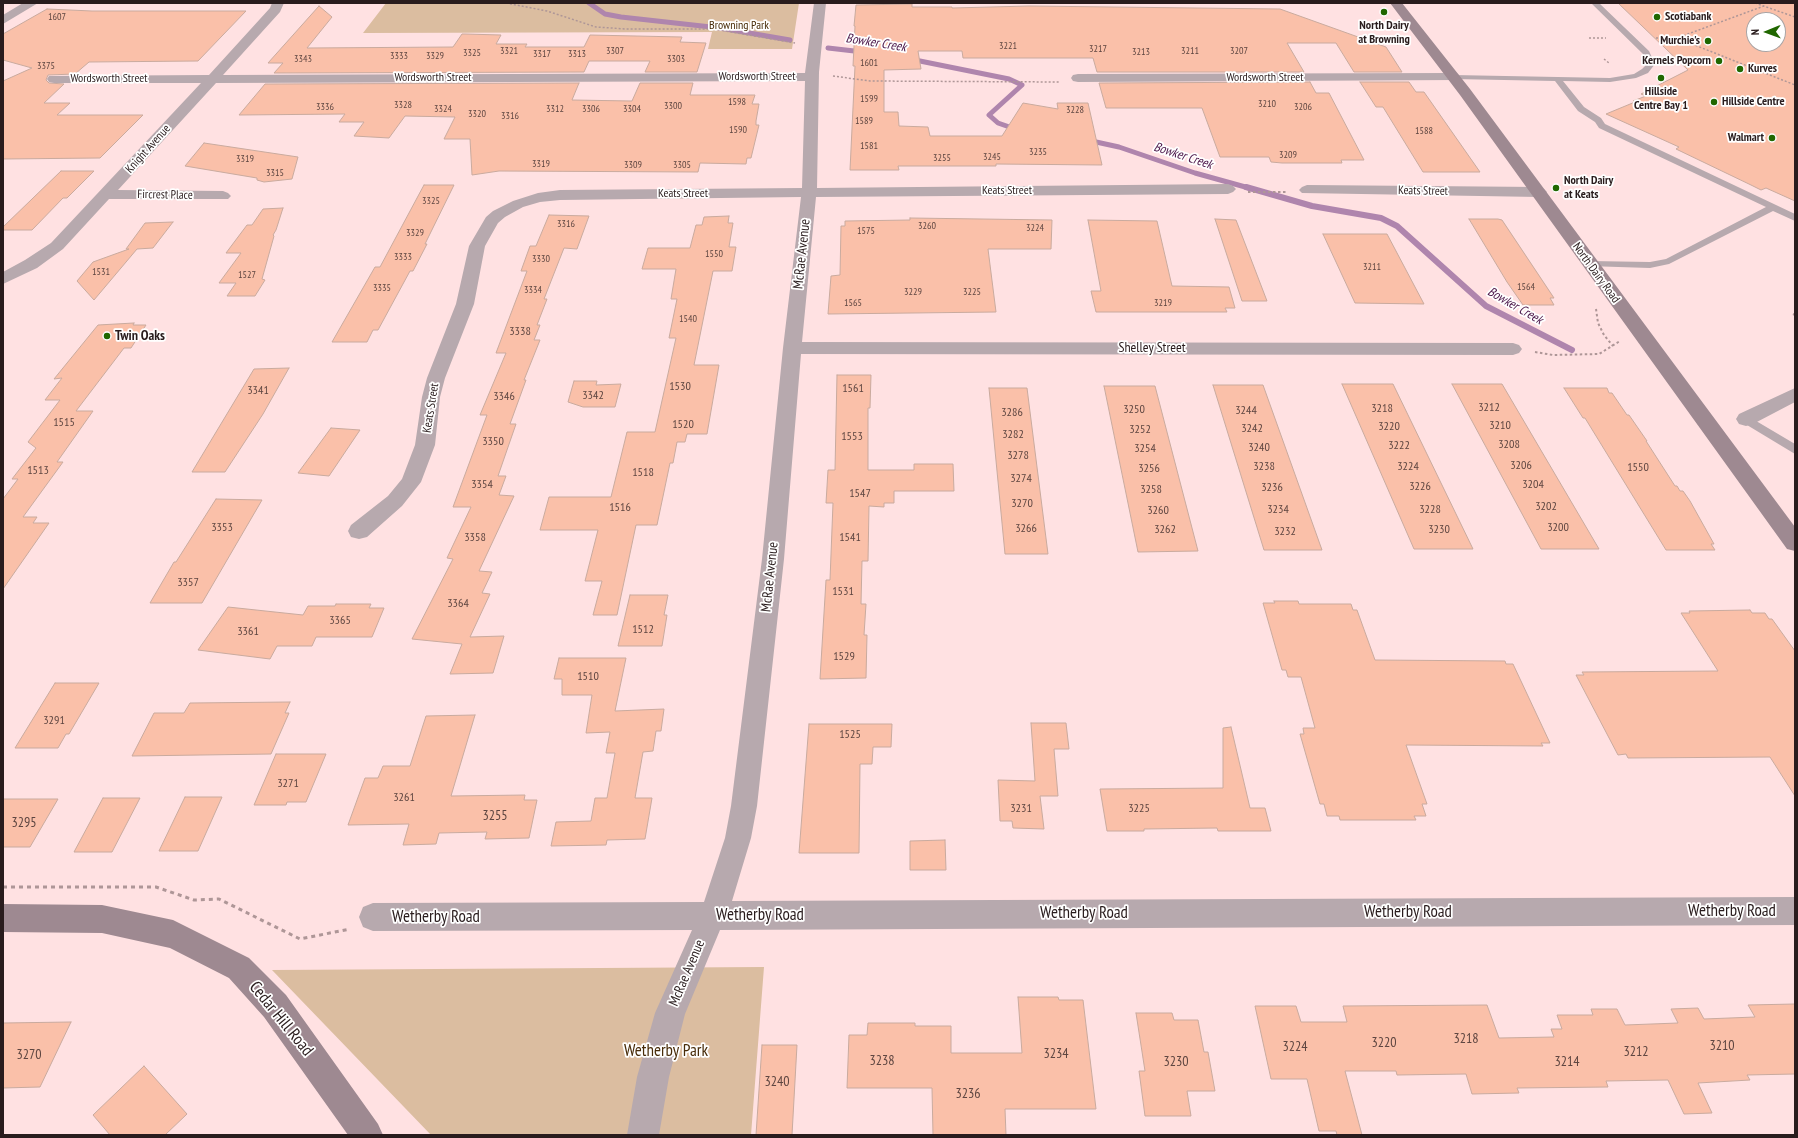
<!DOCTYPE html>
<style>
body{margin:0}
#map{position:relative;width:1798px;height:1138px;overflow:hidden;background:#ffe1e2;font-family:"PT Sans Narrow",sans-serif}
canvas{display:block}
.frame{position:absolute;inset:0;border:4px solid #291c1d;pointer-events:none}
.north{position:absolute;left:1746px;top:12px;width:40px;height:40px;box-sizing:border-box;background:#fff;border:1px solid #a9a4a5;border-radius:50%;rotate:269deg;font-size:11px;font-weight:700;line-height:16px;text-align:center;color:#291c1d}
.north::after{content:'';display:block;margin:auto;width:14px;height:18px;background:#206700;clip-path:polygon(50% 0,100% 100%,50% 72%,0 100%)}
</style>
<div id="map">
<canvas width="1798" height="1138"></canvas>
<div class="frame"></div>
<div class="north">N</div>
</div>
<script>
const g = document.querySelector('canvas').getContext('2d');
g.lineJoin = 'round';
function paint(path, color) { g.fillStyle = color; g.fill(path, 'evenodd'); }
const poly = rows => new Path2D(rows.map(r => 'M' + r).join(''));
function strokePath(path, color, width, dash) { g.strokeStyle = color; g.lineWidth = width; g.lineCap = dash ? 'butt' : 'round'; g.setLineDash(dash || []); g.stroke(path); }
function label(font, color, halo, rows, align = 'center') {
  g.font = font + ' "PT Sans Narrow",sans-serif'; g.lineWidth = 3.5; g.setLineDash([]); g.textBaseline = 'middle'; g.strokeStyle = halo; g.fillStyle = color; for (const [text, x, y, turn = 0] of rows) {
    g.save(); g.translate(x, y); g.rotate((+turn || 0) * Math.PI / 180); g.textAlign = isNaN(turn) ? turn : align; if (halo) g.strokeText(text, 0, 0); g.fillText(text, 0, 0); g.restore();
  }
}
const green = poly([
 [386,3,799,3,792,49,708,49,712,32,363,33],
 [764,967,751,1135,431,1135,272,970]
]);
const streamFar1 = poly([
 [589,3,605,14,621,17,720,28,790,40],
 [828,48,863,52],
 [910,59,1009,79,1022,85,989,115,998,123,1018,130],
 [1087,140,1119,147,1195,173,1249,188]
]);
const stream = poly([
 [1246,187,1312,206,1381,218,1397,226,1486,306,1572,350]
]);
const building = poly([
 [1618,3,1795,3,1795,201,1766,188,1761,190,1751,185,1676,149,1679,147,1606,114,1635,102,1633,101,1646,96,1641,94,1688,70,1618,3],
 [1754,20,1778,20,1778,44,1754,44,1754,20],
 [912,4,912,7,952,7,952,8,1029,6,1280,9,1386,47,1402,72,1354,72,1336,43,1287,43,1304,72,1097,72,1093,58,963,58,962,51,918,51,921,69,884,70,884,112,898,112,899,126,928,127,930,136,1002,136,1023,103,1058,109,1057,103,1088,103,1102,165,996,164,996,166,898,166,899,170,850,170,855,66,853,66,855,26,854,26,856,5,912,4],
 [319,6,332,17,307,48,453,47,462,34,465,34,501,35,496,44,527,44,525,47,584,47,590,35,682,37,680,42,706,43,697,72,645,72,650,61,589,61,584,72,274,73,283,63,268,63,319,6],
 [47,9,92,11,246,11,198,61,89,62,75,74,48,75,46,80,49,83,64,84,44,103,70,103,57,115,143,115,100,158,3,159,3,81,32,68,3,60,3,34,47,9],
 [1310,82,1316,93,1329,93,1364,160,1341,160,1342,163,1282,163,1271,162,1269,157,1220,157,1202,108,1106,108,1099,83,1310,82],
 [1360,82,1409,82,1416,92,1424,92,1480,172,1423,172,1383,107,1376,107,1360,82],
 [579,83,572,100,632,101,640,83,693,83,690,95,755,95,752,104,759,104,756,121,756,125,759,125,751,158,747,158,746,164,700,163,698,172,499,171,472,175,470,139,444,139,455,117,405,116,389,138,354,136,364,122,339,122,345,114,239,115,265,84,579,83],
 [204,143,298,157,292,179,264,182,257,180,257,178,185,166,204,143],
 [61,171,94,171,67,198,63,198,32,230,3,230,3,227,61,171],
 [424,185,454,185,425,244,427,244,413,271,410,271,378,330,373,330,367,342,332,342,375,267,380,267,424,185],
 [283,208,276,230,273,235,274,236,262,279,265,280,255,296,227,296,236,283,219,283,241,253,226,253,247,225,252,225,263,209,283,208],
 [549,215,589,216,577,249,564,248,544,299,547,299,537,325,540,325,534,340,540,340,524,380,526,380,510,424,516,424,498,476,506,476,499,495,514,496,479,571,492,572,482,593,490,594,470,637,504,636,493,673,450,674,462,644,412,639,453,559,447,558,471,507,453,507,487,415,480,415,506,353,496,353,527,271,521,271,530,246,536,246,549,215],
 [729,216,728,223,733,223,729,247,736,247,732,271,713,271,694,365,719,365,707,434,687,434,685,442,677,442,673,463,670,463,657,525,636,525,617,615,593,615,602,581,585,581,598,530,540,530,549,497,611,497,627,432,655,432,676,338,669,338,677,299,671,299,676,269,642,269,648,248,690,248,696,225,702,225,704,217,729,216],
 [910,218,1052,220,1051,249,988,249,996,312,828,314,831,276,840,275,841,226,845,226,845,221,910,220,910,218],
 [1215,219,1236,220,1267,301,1242,301,1215,219],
 [1469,219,1498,219,1502,220,1554,298,1550,298,1554,305,1523,305,1507,282,1469,219],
 [1088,220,1157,221,1172,286,1229,287,1235,308,1225,308,1227,312,1096,312,1091,291,1101,291,1088,220],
 [173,222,153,248,137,249,94,300,77,281,93,262,129,249,126,249,145,223,173,222],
 [1323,234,1387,234,1424,304,1355,303,1323,234],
 [134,323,133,325,146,325,131,348,124,348,76,411,93,411,57,462,63,462,23,517,37,517,33,523,49,523,3,589,3,499,18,479,12,479,36,448,28,442,60,400,45,400,62,378,54,379,98,325,134,323],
 [289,368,263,414,225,472,192,472,254,369,289,368],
 [837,375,871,375,870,408,868,408,868,470,914,470,914,464,953,464,954,491,894,491,894,503,884,503,884,507,869,506,868,561,862,561,861,604,866,604,864,635,867,635,866,678,820,679,826,580,830,580,833,503,826,503,828,470,835,470,837,375],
 [574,381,597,381,596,385,621,384,615,407,583,407,568,402,574,381],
 [1342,384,1393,384,1473,549,1414,549,1342,384],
 [1452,384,1502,384,1599,549,1541,549,1452,384],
 [1213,385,1263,385,1322,550,1264,550,1213,385],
 [1104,386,1155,386,1198,551,1138,552,1104,386],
 [989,388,1027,388,1048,554,1005,554,989,388],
 [1564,388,1607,388,1609,393,1612,393,1627,415,1629,415,1647,441,1646,441,1675,486,1677,486,1680,491,1683,491,1690,501,1714,544,1711,544,1715,550,1666,550,1585,418,1583,418,1564,388],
 [331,428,360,430,329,476,298,473,331,428],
 [216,499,262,500,202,603,150,603,174,562,176,562,216,499],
 [630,595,668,595,664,615,667,615,662,646,618,646,630,595],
 [1274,601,1298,601,1299,604,1351,604,1353,610,1357,610,1375,660,1505,661,1506,664,1513,664,1550,743,1541,743,1543,746,1406,745,1427,804,1422,804,1426,816,1414,816,1416,820,1340,820,1339,816,1327,816,1324,804,1320,804,1300,734,1304,734,1303,728,1315,728,1301,677,1288,677,1286,670,1282,670,1263,603,1275,603,1274,601],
 [336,604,371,604,369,608,384,608,372,637,316,637,312,646,277,646,270,659,198,650,228,607,303,615,308,606,335,606,336,604],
 [1750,610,1752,613,1765,613,1769,619,1772,619,1795,651,1795,796,1770,757,1628,758,1626,754,1618,755,1576,675,1584,675,1582,672,1718,671,1681,613,1690,613,1689,611,1750,610],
 [559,658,626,658,615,711,664,709,661,731,656,731,653,751,643,752,635,798,652,798,645,839,607,840,606,845,551,846,556,822,591,821,595,798,607,798,615,753,606,753,610,732,586,733,592,695,562,695,562,679,554,679,559,658],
 [55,683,99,683,69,734,66,734,58,748,15,748,55,683],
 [290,702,285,713,289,713,271,754,132,756,154,713,184,713,190,703,290,702],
 [475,715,451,796,525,795,524,800,537,800,529,838,485,839,487,832,439,833,436,844,403,845,409,824,348,825,365,778,378,778,383,766,410,766,426,716,475,715],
 [1031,723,1066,723,1069,749,1054,749,1058,796,1040,796,1044,829,1013,828,1012,821,1000,821,998,780,1035,781,1031,723],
 [809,724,892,724,891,747,873,747,872,764,860,764,859,853,799,853,809,724],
 [1231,727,1250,808,1265,808,1271,831,1218,831,1217,828,1144,829,1144,831,1107,831,1100,789,1223,788,1223,728,1231,727],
 [276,754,326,754,306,802,287,802,286,805,254,805,276,754],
 [185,797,222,797,198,851,159,851,185,797],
 [103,798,140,798,112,852,74,852,103,798],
 [3,799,58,799,30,847,3,847,3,799],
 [945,840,946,870,910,870,910,841,945,840],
 [1018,997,1058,997,1059,1000,1083,1000,1096,1109,1005,1109,1006,1135,933,1135,932,1088,847,1088,849,1035,867,1035,868,1023,915,1023,915,1026,951,1026,951,1053,1022,1053,1018,997],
 [1795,1004,1795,1074,1747,1075,1750,1080,1698,1083,1712,1113,1684,1114,1668,1080,1606,1081,1608,1087,1517,1088,1519,1093,1472,1094,1466,1074,1397,1075,1396,1071,1345,1071,1362,1135,1337,1135,1336,1131,1319,1131,1307,1079,1271,1079,1255,1006,1296,1006,1301,1022,1347,1022,1343,1006,1487,1005,1499,1038,1554,1037,1551,1029,1562,1029,1557,1015,1593,1015,1591,1009,1617,1009,1625,1025,1678,1023,1671,1009,1698,1008,1704,1019,1755,1017,1748,1005,1795,1004],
 [1136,1013,1172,1013,1174,1020,1198,1020,1204,1052,1208,1052,1215,1091,1187,1091,1191,1116,1145,1116,1139,1071,1145,1071,1136,1013],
 [71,1022,40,1087,3,1088,3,1023,71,1022],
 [762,1045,797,1045,792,1135,756,1135,762,1045],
 [144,1066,187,1114,165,1135,110,1135,93,1115,144,1066]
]);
const pathFar2 = poly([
 [506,3,547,11,596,27,626,29,714,29,795,43],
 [1755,3,1795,17],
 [1589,38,1606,38],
 [1656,38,1677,38,1764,6],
 [1677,38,1795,85],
 [1604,59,1609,63],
 [833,76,870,81,1059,82]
]);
const pathFar1 = poly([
 [1248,192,1287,192],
 [1596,309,1598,323,1604,335,1613,346],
 [1793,314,1795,315],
 [1535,352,1553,355,1599,354,1620,341]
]);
const path = poly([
 [3,887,156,887,194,900,219,899,300,939,350,929]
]);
const lane = poly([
 [1591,3,1599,3,1649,51,1655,64,1648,73,1636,78,1610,82,1563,81,1584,107,1601,118,1605,124,1795,214,1795,221,1773,211,1669,264,1650,268,1587,266,1585,264,1587,262,1590,261,1650,262,1666,259,1766,207,1599,128,1595,122,1578,111,1555,81,1453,79,1449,77,1453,75,1610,78,1634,74,1642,69,1647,64,1643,54,1591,3],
 [1746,415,1795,444,1795,454,1742,422,1740,419,1746,415]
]);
const street = poly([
 [23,3,38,3,3,24,3,15,23,3],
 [272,3,284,3,280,12,223,75,805,73,814,3,826,3,819,72,817,188,1228,184,1233,186,1236,189,1233,192,1228,194,816,197,802,342,1513,343,1519,345,1522,349,1519,353,1513,355,801,354,784,559,757,806,751,838,732,901,1795,897,1795,925,720,930,685,1014,669,1077,659,1135,627,1135,637,1077,655,1013,692,930,373,931,363,927,359,917,363,907,373,903,704,902,725,838,731,806,762,559,783,348,801,197,560,200,540,202,523,207,505,217,498,223,485,246,474,304,445,378,440,397,435,445,421,482,402,506,367,537,359,539,351,537,348,531,351,525,388,496,402,479,415,445,422,397,427,378,456,304,469,246,486,217,493,211,513,201,538,193,560,190,802,188,805,81,216,83,118,190,223,191,228,193,231,196,228,199,109,199,63,249,37,268,3,284,3,272,25,260,51,243,201,83,54,83,49,82,47,79,49,76,209,75,270,8,272,3],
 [1453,73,1458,74,1460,77,1458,80,1078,82,1073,81,1071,78,1073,75,1078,74,1453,73],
 [1307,185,1539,187,1544,189,1547,192,1544,195,1539,197,1302,193,1299,190,1302,187,1307,185],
 [1795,388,1795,402,1753,424,1746,426,1739,424,1736,419,1739,414,1795,388]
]);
const secondary = poly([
 [1390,3,1402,3,1470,89,1795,527,1795,551,1787,549,1460,95,1390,3],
 [3,904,102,905,173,920,249,958,286,995,378,1124,383,1135,348,1135,264,1017,229,978,170,948,102,933,3,932,3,904]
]);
const markers = [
 [1384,12,4,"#206700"],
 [1657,17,4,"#206700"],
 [1708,41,4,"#206700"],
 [1719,61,4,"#206700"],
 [1740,69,4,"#206700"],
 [1661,78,4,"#206700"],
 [1714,102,4,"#206700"],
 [1772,138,4,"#206700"],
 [1556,188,4,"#206700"],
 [107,336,4,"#206700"]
];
const farNumbernames = [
 ["1607",57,17],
 ["3221",1008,46],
 ["3217",1098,49],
 ["3321",509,51],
 ["3307",615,51],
 ["3211",1190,51],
 ["3207",1239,51],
 ["3213",1141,52],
 ["3325",472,53],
 ["3317",542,54],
 ["3313",577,54],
 ["3333",399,56],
 ["3329",435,56],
 ["3343",303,59],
 ["3303",676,59],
 ["1601",869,63],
 ["3375",46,66],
 ["1599",869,99],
 ["1598",737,102],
 ["3210",1267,104],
 ["3328",403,105],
 ["3300",673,106],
 ["3336",325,107],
 ["3206",1303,107],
 ["3324",443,109],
 ["3312",555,109],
 ["3306",591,109],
 ["3304",632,109],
 ["3228",1075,110],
 ["3320",477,114],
 ["3316",510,116],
 ["1589",864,121],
 ["1590",738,130],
 ["1588",1424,131],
 ["1581",869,146],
 ["3235",1038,152],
 ["3209",1288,155],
 ["3245",992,157],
 ["3255",942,158],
 ["3319",245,159],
 ["3319",541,164],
 ["3309",633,165],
 ["3305",682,165],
 ["3315",275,173],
 ["3325",431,201],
 ["3316",566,224],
 ["3260",927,226],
 ["3224",1035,228],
 ["1575",866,231],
 ["3329",415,233],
 ["1550",714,254],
 ["3333",403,257],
 ["3330",541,259],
 ["3211",1372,267],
 ["1531",101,272],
 ["1527",247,275],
 ["1564",1526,287],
 ["3335",382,288],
 ["3334",533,290],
 ["3229",913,292],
 ["3225",972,292],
 ["1565",853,303],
 ["3219",1163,303],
 ["1540",688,319]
];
const farPoinames = [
 ["Scotiabank",1665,17],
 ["North Dairy",1384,26,"center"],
 ["at Browning",1384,40,"center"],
 ["Murchie's",1700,41,"right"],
 ["Kernels Popcorn",1711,61,"right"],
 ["Kurves",1748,69],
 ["Hillside",1661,92,"center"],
 ["Centre Bay 1",1661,106,"center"],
 ["Hillside Centre",1722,102],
 ["Walmart",1764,138,"right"],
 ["North Dairy",1564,181],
 ["at Keats",1564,195]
];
const farParknames = [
 ["Browning Park",739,26]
];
const farStreetnames = [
 ["Wordsworth Street",757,77],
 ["Wordsworth Street",433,78],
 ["Wordsworth Street",1265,78],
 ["Wordsworth Street",109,79],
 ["Knight Avenue",148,149,-48],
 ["Keats Street",1007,191],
 ["Keats Street",1423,191,1],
 ["Keats Street",683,194],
 ["Fircrest Place",165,195,1],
 ["North Dairy Road",1596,273,54],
 ["Keats Street",431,408,-81]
];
const numberNames = [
 ["3338",520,332],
 ["1530",680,387],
 ["1561",853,389],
 ["3341",258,391],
 ["3342",593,396],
 ["3346",504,397],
 ["3212",1489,408],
 ["3218",1382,409],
 ["3250",1134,410],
 ["3244",1246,411],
 ["3286",1012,413],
 ["1515",64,423],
 ["1520",683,425],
 ["3210",1500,426],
 ["3220",1389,427],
 ["3242",1252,429],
 ["3252",1140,430],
 ["3282",1013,435],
 ["1553",852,437],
 ["3350",493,442],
 ["3208",1509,445],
 ["3222",1399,446],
 ["3240",1259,448],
 ["3254",1145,449],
 ["3278",1018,456],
 ["3206",1521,466],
 ["3238",1264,467],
 ["3224",1408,467],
 ["1550",1638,468],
 ["3256",1149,469],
 ["1513",38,471],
 ["1518",643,473],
 ["3274",1021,479],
 ["3354",482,485],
 ["3204",1533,485],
 ["3226",1420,487],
 ["3236",1272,488],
 ["3258",1151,490],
 ["1547",860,494],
 ["3270",1022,504],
 ["3202",1546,507],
 ["1516",620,508],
 ["3234",1278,510],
 ["3228",1430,510],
 ["3260",1158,511],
 ["3353",222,528],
 ["3200",1558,528],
 ["3266",1026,529],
 ["3262",1165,530],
 ["3230",1439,530],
 ["3232",1285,532],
 ["3358",475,538],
 ["1541",850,538],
 ["3357",188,583],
 ["1531",843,592],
 ["3364",458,604],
 ["3365",340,621],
 ["1512",643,630],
 ["3361",248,632],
 ["1529",844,657],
 ["1510",588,677],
 ["3291",54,721],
 ["1525",850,735],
 ["3271",288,784],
 ["3261",404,798],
 ["3231",1021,809],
 ["3225",1139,809]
];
const farWaternames = [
 ["Bowker Creek",876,43,9],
 ["Bowker Creek",1183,156,18],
 ["Bowker Creek",1515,306,30]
];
const streetNames = [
 ["McRae Avenue",802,254,-84],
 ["Shelley Street",1152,348],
 ["McRae Avenue",770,577,-84],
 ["McRae Avenue",687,973,-67]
];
const poiNames = [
 ["Twin Oaks",115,336]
];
const nearNumbernames = [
 ["3255",495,816],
 ["3295",24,823],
 ["3218",1466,1039],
 ["3220",1384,1043],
 ["3210",1722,1046],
 ["3224",1295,1047],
 ["3212",1636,1052],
 ["3234",1056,1054],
 ["3270",29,1055],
 ["3238",882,1061],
 ["3230",1176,1062],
 ["3214",1567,1062],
 ["3240",777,1082],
 ["3236",968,1094]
];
const nearStreetnames = [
 ["Wetherby Road",1732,911],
 ["Wetherby Road",1408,912],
 ["Wetherby Road",1084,913],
 ["Wetherby Road",760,915],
 ["Wetherby Road",436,917],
 ["Cedar Hill Road",281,1019,51]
];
const nearParknames = [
 ["Wetherby Park",666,1051]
];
paint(green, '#dbbda0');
strokePath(streamFar1, '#af85ad', 5);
strokePath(stream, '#af85ad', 6);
paint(building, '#fac0a9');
strokePath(building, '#c9aa9e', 1);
strokePath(pathFar2, '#ae9697', 1.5, [2, 2]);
strokePath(pathFar1, '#ae9697', 2, [2.5, 2.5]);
strokePath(path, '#ae9697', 3, [4, 4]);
paint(lane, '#b7a9ae');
paint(street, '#b7a9ae');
paint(secondary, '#9e8991');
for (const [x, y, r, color] of markers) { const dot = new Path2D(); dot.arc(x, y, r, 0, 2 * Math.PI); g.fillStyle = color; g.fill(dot); strokePath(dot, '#fff', 1.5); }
label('10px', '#5d4540', null, farNumbernames);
label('bold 12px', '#291c1d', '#fff', farPoinames, 'left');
label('12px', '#482c09', '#fff', farParknames);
label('12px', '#291c1d', '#fff', farStreetnames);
label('12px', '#5d4540', null, numberNames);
label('italic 13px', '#4d194c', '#fff', farWaternames);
label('14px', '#291c1d', '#fff', streetNames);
label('bold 14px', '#291c1d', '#fff', poiNames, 'left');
label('14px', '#5d4540', null, nearNumbernames);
label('17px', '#291c1d', '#fff', nearStreetnames);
label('17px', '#482c09', '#fff', nearParknames);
</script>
